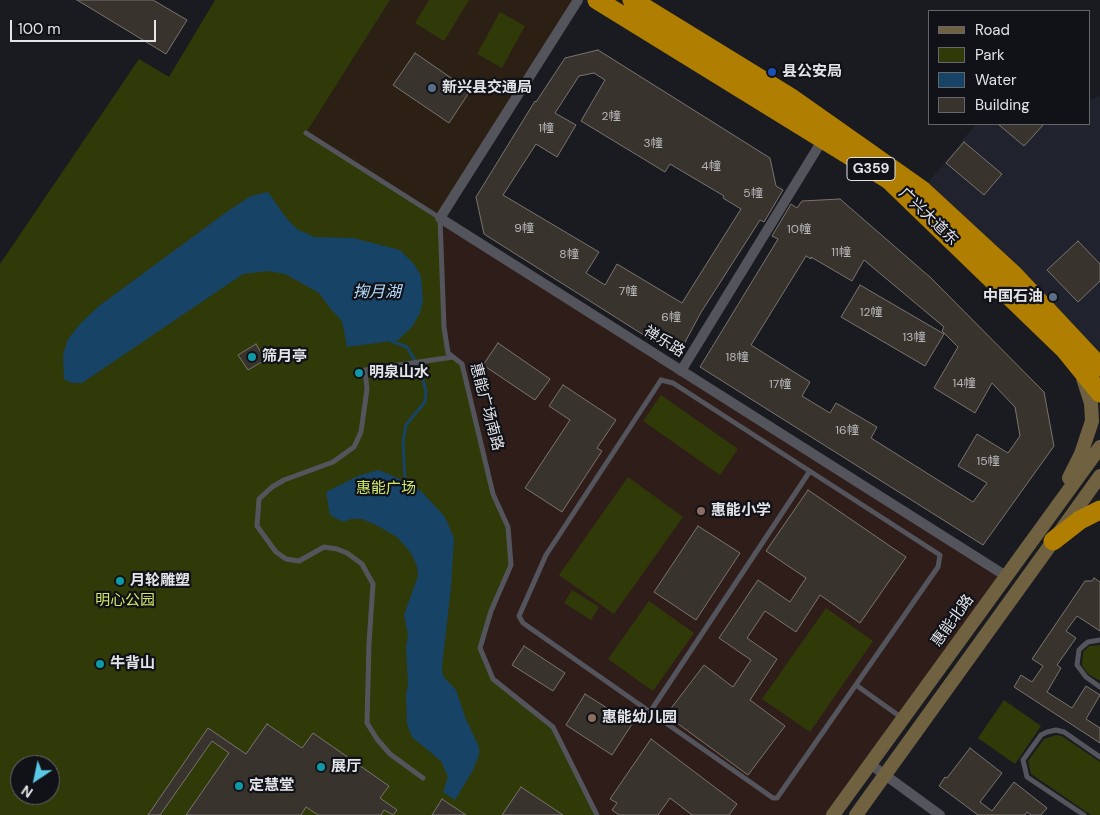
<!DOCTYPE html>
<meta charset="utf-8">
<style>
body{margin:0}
#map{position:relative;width:1100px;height:815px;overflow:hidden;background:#1a1b21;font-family:"DM Sans",sans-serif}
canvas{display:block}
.legend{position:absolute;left:928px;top:10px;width:162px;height:115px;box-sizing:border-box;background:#111218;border:1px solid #65666b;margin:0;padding:6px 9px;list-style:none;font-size:15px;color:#e3e4e8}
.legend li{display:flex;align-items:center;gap:10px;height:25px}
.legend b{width:25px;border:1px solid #65666b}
.north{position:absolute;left:10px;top:755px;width:50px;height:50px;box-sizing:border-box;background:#111218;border:1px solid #65666b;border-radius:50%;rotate:214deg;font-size:14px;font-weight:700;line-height:20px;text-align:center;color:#e3e4e8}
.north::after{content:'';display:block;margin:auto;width:18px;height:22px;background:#58c8e4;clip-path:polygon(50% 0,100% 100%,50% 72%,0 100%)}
.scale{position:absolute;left:10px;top:20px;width:146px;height:22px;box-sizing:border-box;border:2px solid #e3e4e8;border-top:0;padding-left:6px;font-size:15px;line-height:18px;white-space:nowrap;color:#e3e4e8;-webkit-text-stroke:4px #111218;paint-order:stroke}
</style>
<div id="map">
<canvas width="1100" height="815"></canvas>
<ul class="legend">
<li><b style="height:6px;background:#706241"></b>Road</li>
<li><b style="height:14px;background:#303908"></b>Park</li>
<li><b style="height:14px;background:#174466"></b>Water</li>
<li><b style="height:14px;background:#39332e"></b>Building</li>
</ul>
<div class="north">N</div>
<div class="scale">100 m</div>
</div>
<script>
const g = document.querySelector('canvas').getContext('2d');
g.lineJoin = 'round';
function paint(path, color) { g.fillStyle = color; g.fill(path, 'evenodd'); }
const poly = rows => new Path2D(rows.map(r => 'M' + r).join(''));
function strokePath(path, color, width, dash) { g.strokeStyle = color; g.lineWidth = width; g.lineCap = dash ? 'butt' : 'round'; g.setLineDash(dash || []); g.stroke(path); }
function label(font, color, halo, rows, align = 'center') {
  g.font = font + ' "DM Sans","Noto Sans SC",sans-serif'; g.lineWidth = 4.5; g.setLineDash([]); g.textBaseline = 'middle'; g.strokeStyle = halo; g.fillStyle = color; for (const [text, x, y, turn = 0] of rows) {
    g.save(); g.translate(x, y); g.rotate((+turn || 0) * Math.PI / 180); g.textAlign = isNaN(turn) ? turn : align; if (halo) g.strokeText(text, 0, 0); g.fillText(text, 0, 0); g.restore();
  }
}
const commercial = poly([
 [390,0,578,0,440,218,306,133]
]);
const built = poly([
 [1100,96,1100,367,922,190,976,124,1089,124,1089,100]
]);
const education = poly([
 [440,218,1006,576,833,815,597,815,493,679,480,648,493,494,448,353,444,327]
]);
const green = poly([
 [215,0,390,0,306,133,440,218,444,327,448,353,462,364,493,494,508,527,511,565,480,648,493,679,553,727,597,815,0,815,0,264,139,59,169,77],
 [20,765,50,765,50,795,20,795],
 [429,0,469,0,444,41,415,23],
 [500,12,525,26,502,68,477,54],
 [661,395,738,449,720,475,643,421],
 [628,477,683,517,614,614,559,575],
 [572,590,599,607,591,620,564,603],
 [649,601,694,633,653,691,608,659],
 [826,608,873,641,810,732,762,699],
 [1100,645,1100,681,1088,674,1082,665,1083,652,1089,646],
 [1004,700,1041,726,1015,764,978,738],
 [1056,735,1062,736,1100,762,1100,815,1091,815,1031,774,1028,761,1044,739]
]);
const water = poly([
 [268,192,287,219,297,229,314,237,353,238,400,250,414,264,421,276,423,300,420,313,412,327,398,340,347,347,342,321,330,308,319,293,285,274,268,271,243,274,82,383,72,383,64,379,63,355,68,339,80,324,99,306,228,211,251,196],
 [379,470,409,483,422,492,445,517,454,538,451,587,442,667,443,676,456,690,465,717,479,747,479,755,473,770,455,800,443,792,448,777,441,761,412,737,407,724,406,695,408,684,406,648,408,634,404,615,418,576,417,566,411,553,397,537,376,525,362,519,351,519,343,522,330,515,326,492,360,475]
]);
const stream = poly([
 [391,341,407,347,420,369,426,391,425,402,406,425,403,442,405,481]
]);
const building = poly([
 [77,0,153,0,187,20,166,54,77,0],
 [598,50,770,158,776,186,783,190,764,222,760,220,700,314,683,346,676,342,661,346,484,234,476,197,535,101,536,102,565,58,598,50],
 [594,73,605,80,581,121,665,172,670,164,724,196,723,198,741,209,682,303,617,264,605,285,586,273,599,252,503,195,536,144,557,157,576,125,555,113,579,76,594,73],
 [415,53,470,91,449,123,393,85,415,53],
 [998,124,1044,124,1024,146,998,124],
 [964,142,1002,174,984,195,946,163,964,142],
 [840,199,931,278,1044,392,1054,446,983,545,700,367,778,239,772,236,791,204,797,208,802,201,840,199],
 [806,256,811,259,811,257,852,281,864,260,944,327,942,331,958,347,934,388,975,413,992,383,1015,407,1020,436,1008,453,977,434,958,466,987,483,973,502,871,438,877,427,836,403,830,413,802,396,810,382,751,345,806,256],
 [1078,241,1100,264,1100,281,1078,302,1047,270,1078,241],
 [860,285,944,334,925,366,841,317,860,285],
 [498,343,550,379,535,400,483,365,498,343],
 [256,344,265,360,248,370,238,355,256,344],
 [563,385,616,420,597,448,602,451,562,512,525,488,570,420,549,406,563,385],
 [808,490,906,557,860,623,820,595,796,632,765,611,747,638,777,659,750,700,785,726,748,775,666,715,704,665,733,687,751,660,719,638,758,580,790,602,806,578,766,551,808,490],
 [698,526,740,553,696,620,654,592,698,526],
 [1094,578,1100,582,1100,631,1077,616,1066,631,1076,638,1057,665,1061,668,1047,692,1072,708,1086,686,1100,695,1086,719,1100,728,1100,743,1014,687,1021,675,1032,682,1043,666,1032,659,1085,581,1092,581,1094,578],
 [524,646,565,673,553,691,512,665,524,646],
 [585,694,632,724,612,755,566,725,585,694],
 [267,724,302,748,313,733,389,786,380,798,397,810,393,815,384,810,381,815,318,815,306,807,301,815,186,815,229,753,212,741,160,815,148,815,208,728,246,754,267,724],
 [651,739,737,804,729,815,692,815,670,798,658,815,619,815,612,810,617,803,610,799,651,739],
 [970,748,1002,773,980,802,992,811,1014,782,1047,808,1041,815,1031,815,1027,812,1025,815,978,815,939,786,945,777,947,778,970,748],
 [521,787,563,815,502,815,521,787],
 [442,799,466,815,432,815,442,799]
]);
const lane = poly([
 [306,133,440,218,444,327,448,353,462,364,493,494,508,527,511,565,491,611,480,648,493,679,553,727,597,815],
 [661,380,673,383,940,555,938,567,777,798,773,798,523,623,519,616,546,555,661,380],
 [1100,640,1088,642,1083,646,1079,650,1077,665,1086,677,1100,687],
 [856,685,902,718],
 [650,712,810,471],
 [423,778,390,754,377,739,367,723,369,643,373,584,362,564,347,553,337,549,324,547,299,561,286,559,276,552,257,526,259,499,272,487,284,480,333,462,354,447,361,432,367,389,365,370,453,357],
 [1084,815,1027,777,1023,760,1041,735,1047,732,1056,730,1064,732,1100,757]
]);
const street = poly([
 [578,0,440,218,1006,576],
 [681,371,823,139],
 [870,764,940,815]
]);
const secondary = poly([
 [1069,478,1081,454,1092,421,1091,403,1083,378],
 [833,815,1100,447],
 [856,815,1100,476]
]);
const highway = poly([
 [597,0,889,180,1065,350,1100,393],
 [632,0,790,97,922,190,1014,275,1100,367],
 [1053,541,1080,520,1100,510]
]);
const markers = [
 [772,72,5,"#1a4fb4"],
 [432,88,5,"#5c6f8a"],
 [1053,297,5,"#5c6f8a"],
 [252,357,5,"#0f9aa8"],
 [359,373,5,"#0f9aa8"],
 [701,511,5,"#8d6e63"],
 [120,581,5,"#0f9aa8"],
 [100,664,5,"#0f9aa8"],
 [592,718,5,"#8d6e63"],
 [321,767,5,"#0f9aa8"],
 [239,786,5,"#0f9aa8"]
];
const numberNames = [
 ["2幢",611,117],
 ["1幢",546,129],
 ["3幢",653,144],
 ["4幢",711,167],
 ["5幢",753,194],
 ["9幢",524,229],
 ["10幢",799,230],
 ["11幢",841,253],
 ["8幢",569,255],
 ["7幢",628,292],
 ["12幢",871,313],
 ["6幢",671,318],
 ["13幢",914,338],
 ["18幢",737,358],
 ["14幢",964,384],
 ["17幢",780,385],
 ["16幢",847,431],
 ["15幢",988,462]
];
const shields = [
 [871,169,48]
];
const shieldNames = [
 ["G359",871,169]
];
const poiNames = [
 ["县公安局",782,72],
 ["新兴县交通局",442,88],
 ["中国石油",1043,297,"right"],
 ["筛月亭",262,357],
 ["明泉山水",369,373],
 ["惠能小学",711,511],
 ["月轮雕塑",130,581],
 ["牛背山",110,664],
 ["惠能幼儿园",602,718],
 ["展厅",331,767],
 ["定慧堂",249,786]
];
const streetNames = [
 ["广兴大道东",928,217,44],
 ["禅乐路",664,342,32],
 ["惠能广场南路",486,407,75],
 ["惠能北路",953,621,-54]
];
const parkNames = [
 ["惠能广场",386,489],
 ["明心公园",125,601]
];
const waterNames = [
 ["掬月湖",377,293]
];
paint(commercial, '#2c1f13');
paint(built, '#20222e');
paint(education, '#2f1d19');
paint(green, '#303908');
paint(water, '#174466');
strokePath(stream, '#174466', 3);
paint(building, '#39332e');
strokePath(building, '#7b746e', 1);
strokePath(lane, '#54555c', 5);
strokePath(street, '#54555c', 10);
strokePath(secondary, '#706241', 14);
strokePath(highway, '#b07f01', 19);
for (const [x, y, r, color] of markers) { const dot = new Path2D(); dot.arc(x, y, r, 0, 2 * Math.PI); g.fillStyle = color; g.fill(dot); strokePath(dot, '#111218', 2); }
label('12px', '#b8b8ba', null, numberNames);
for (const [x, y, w] of shields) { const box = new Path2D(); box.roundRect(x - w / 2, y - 11.5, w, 23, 4); g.fillStyle = '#111218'; g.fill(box); strokePath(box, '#e3e4e8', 1); }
label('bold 14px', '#e3e4e8', null, shieldNames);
label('bold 15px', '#e3e4e8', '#111218', poiNames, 'left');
label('15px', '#e3e4e8', '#111218', streetNames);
label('15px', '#cee868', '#111218', parkNames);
label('italic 16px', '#b3dafc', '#111218', waterNames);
</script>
